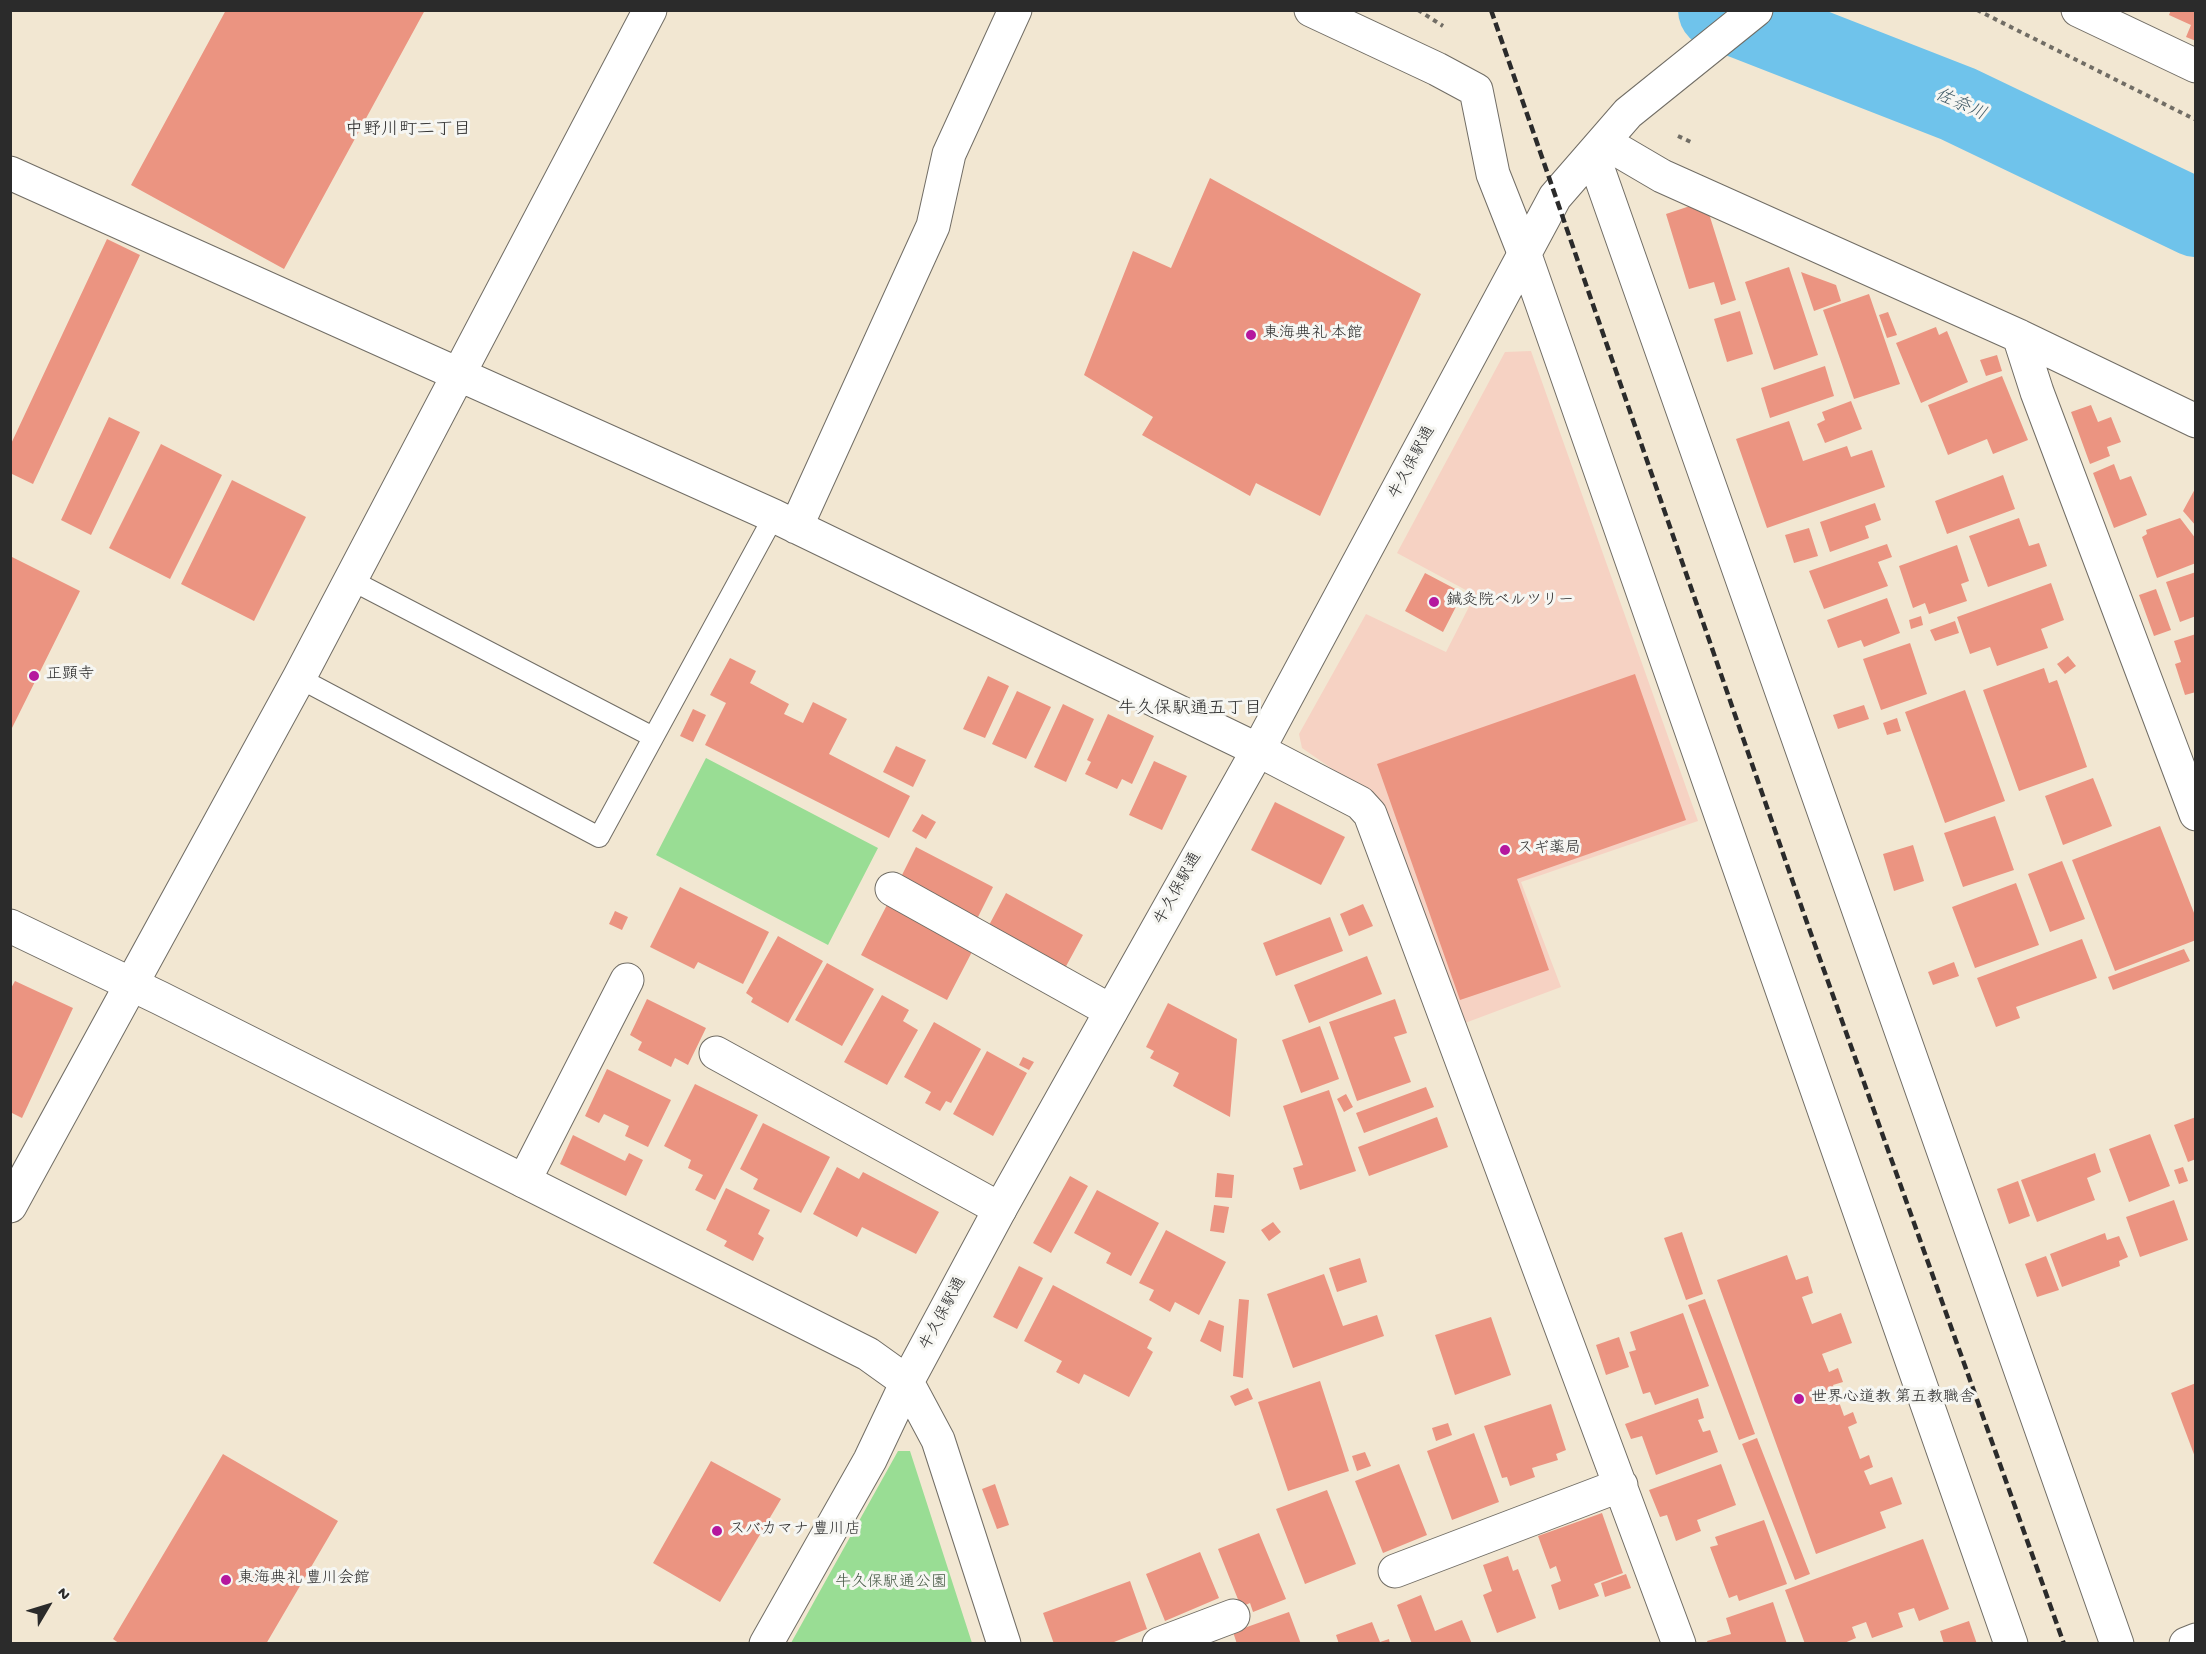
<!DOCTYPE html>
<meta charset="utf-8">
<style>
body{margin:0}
#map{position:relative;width:2206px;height:1654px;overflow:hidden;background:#f2e7d2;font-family:"Gochi Hand",sans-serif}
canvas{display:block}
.frame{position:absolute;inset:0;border:12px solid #2b2b2b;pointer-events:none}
.north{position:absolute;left:18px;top:1576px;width:60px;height:60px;-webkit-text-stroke:4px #f6f6f2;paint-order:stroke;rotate:52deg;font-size:16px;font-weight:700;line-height:24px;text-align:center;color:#2b2b2b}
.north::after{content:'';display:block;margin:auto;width:21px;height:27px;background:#2b2b2b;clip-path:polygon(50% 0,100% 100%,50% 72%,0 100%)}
</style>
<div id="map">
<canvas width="2206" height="1654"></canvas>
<div class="frame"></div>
<div class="north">N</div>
</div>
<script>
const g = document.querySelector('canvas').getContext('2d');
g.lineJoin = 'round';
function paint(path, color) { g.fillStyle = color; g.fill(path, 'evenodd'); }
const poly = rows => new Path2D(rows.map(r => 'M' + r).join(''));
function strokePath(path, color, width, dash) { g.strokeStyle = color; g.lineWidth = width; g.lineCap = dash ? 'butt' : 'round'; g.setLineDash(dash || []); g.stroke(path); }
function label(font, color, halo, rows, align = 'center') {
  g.font = font + ' "Gochi Hand","Klee One",sans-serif'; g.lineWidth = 6; g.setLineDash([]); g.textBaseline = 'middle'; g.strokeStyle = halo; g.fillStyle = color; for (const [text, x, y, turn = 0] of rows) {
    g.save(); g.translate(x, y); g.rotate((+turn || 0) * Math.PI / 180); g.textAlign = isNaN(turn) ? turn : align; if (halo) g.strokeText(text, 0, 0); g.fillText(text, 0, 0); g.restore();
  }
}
const built = poly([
 [1531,351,1698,821,1521,882,1561,987,1465,1023,1373,797,1302,748,1299,734,1366,614,1446,652,1475,595,1397,553,1505,352]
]);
const green = poly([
 [706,758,878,848,828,945,656,855],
 [898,1451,910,1451,972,1643,791,1643]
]);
const river = poly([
 [1717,10,1958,104,2196,218]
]);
const building = poly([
 [226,10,425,10,284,269,131,185],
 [2171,10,2196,10,2196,41,2186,37,2191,25,2169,15],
 [1210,178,1421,294,1320,516,1256,483,1250,496,1142,435,1153,417,1084,375,1133,251,1171,268],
 [1705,201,1736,300,1721,305,1714,282,1689,289,1666,214],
 [107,239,140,255,33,484,10,473,10,446],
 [1789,267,1818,355,1774,370,1745,282],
 [1801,272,1836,285,1841,301,1814,311],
 [1869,294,1900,384,1854,399,1823,310],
 [1740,311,1753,354,1727,362,1714,319],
 [1888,312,1897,335,1887,338,1879,315],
 [1936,327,1939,335,1947,331,1968,382,1921,403,1896,343],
 [1997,355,2002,371,1986,376,1980,360],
 [1825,366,1834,396,1770,418,1761,388],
 [2002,376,2028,440,1993,454,1987,439,1948,455,1928,405],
 [1851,401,1862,429,1825,443,1817,424,1825,420,1822,412],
 [2091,405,2098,422,2111,417,2121,442,2107,447,2110,456,2090,464,2071,412],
 [109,417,140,432,91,535,61,520],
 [1789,421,1803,461,1847,446,1851,457,1872,450,1885,487,1767,528,1736,439],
 [161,444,222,475,170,579,109,548],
 [2114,464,2120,480,2131,476,2147,515,2114,528,2093,473],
 [2003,475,2015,509,1947,534,1935,501],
 [232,480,306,517,254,621,181,584],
 [2196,487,2196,526,2183,511],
 [1875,503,1881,520,1865,526,1869,538,1830,552,1820,522],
 [2019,518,2029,546,2039,543,2047,566,1988,587,1969,536],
 [2180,518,2196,539,2196,563,2157,578,2142,537,2147,534,2146,530],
 [1809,528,1818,556,1794,563,1785,535],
 [1887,544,1892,557,1878,562,1888,586,1824,609,1809,571],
 [1957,545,1969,581,1961,584,1967,601,1929,614,1925,603,1913,608,1899,566],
 [10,556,80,591,10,732],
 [2196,572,2196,616,2180,622,2166,582],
 [1425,573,1463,593,1443,632,1405,611],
 [2051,583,2064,620,2041,629,2048,648,1997,666,1990,647,1970,654,1957,617],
 [2156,589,2171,630,2154,636,2139,595],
 [1887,598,1900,633,1864,647,1861,640,1838,648,1827,620],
 [1921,616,1923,625,1911,629,1909,620],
 [1955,621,1959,633,1935,641,1930,630],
 [2196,634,2196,692,2185,695,2175,664,2181,662,2174,641],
 [1910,643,1927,694,1881,710,1863,659],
 [2068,656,2076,666,2065,674,2057,664],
 [730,658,756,671,750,683,789,704,784,714,803,723,813,702,847,719,829,754,910,796,889,838,705,745,726,703,710,695],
 [2044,668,2049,683,2057,680,2087,767,2019,791,1983,690],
 [1635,674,1686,820,1517,879,1549,970,1460,1000,1377,764],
 [988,676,1009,686,985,738,963,729],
 [1965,690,2005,801,1945,823,1905,712],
 [1017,691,1051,707,1026,759,992,744],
 [1063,704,1094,719,1066,782,1034,767],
 [1864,705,1869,719,1838,729,1833,715],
 [693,709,706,715,693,742,680,736],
 [1108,714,1154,736,1132,784,1122,779,1117,789,1085,774,1091,762,1087,760],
 [1897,718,1901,731,1887,735,1883,723],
 [896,746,926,760,913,787,883,772],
 [1154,761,1187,776,1162,830,1129,815],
 [2093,778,2112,826,2063,845,2045,796],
 [1275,802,1345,837,1321,885,1251,850],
 [922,814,936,822,926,839,912,831],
 [1995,816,2014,870,1963,887,1944,833],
 [2160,826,2196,918,2196,940,2115,971,2072,860],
 [1913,845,1924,881,1894,891,1883,854],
 [916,847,993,887,976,921,899,881],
 [2062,861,2085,919,2050,932,2028,874],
 [2016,883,2039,945,1975,968,1952,907],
 [680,887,769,932,743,984,698,962,694,969,650,947],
 [1006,893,1083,935,1064,970,987,929],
 [888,903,974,948,947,1000,861,955],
 [1363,904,1373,926,1349,936,1340,914],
 [615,911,628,917,622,930,609,924],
 [1330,917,1343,951,1276,976,1263,943],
 [778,936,823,961,788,1023,751,1002,753,998,746,993],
 [2082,939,2097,978,2016,1007,2020,1018,1996,1027,1977,978],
 [2184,949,2190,961,2113,990,2108,977],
 [1367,956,1382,994,1309,1023,1294,985],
 [1954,962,1959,976,1933,985,1928,972],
 [827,963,874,989,842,1046,795,1020],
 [15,981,73,1008,22,1118,10,1112,10,990],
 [882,995,909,1010,903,1021,918,1030,887,1085,844,1062],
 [647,999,706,1028,688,1065,675,1058,671,1067,638,1050,642,1042,630,1035],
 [1395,999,1407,1033,1394,1037,1411,1082,1357,1101,1329,1022],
 [1168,1003,1237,1039,1230,1117,1173,1086,1179,1073,1150,1058,1154,1051,1146,1047],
 [934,1022,981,1049,951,1103,946,1101,940,1111,925,1103,931,1092,904,1077],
 [1320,1026,1339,1079,1301,1093,1282,1040],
 [987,1051,1027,1073,993,1136,953,1114],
 [1023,1057,1034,1062,1029,1070,1019,1065],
 [607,1069,671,1100,648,1147,625,1136,629,1126,604,1114,599,1123,585,1116],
 [695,1084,758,1115,715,1200,695,1190,703,1175,688,1168,691,1160,664,1146],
 [1426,1087,1434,1107,1364,1133,1356,1113],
 [1329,1090,1356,1171,1300,1190,1293,1168,1303,1165,1283,1106],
 [1346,1094,1353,1107,1344,1112,1337,1099],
 [1437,1117,1448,1147,1369,1176,1358,1147],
 [2196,1117,2196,1159,2188,1162,2174,1125],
 [763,1123,830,1157,801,1213,753,1189,758,1179,740,1169],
 [2150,1134,2170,1186,2129,1202,2109,1149],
 [573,1135,625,1161,629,1153,643,1160,626,1196,560,1164],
 [2095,1153,2101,1172,2087,1178,2095,1200,2037,1222,2021,1180],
 [837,1167,859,1179,863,1172,939,1212,916,1254,862,1227,857,1237,813,1214],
 [2183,1167,2188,1181,2179,1184,2174,1170],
 [1217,1173,1234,1175,1232,1198,1215,1197],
 [1070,1176,1088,1186,1051,1253,1033,1243],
 [2018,1181,2030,1216,2009,1224,1997,1189],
 [726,1188,770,1210,758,1234,764,1238,753,1261,724,1246,727,1241,706,1230],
 [1097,1190,1159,1223,1131,1276,1106,1263,1111,1253,1074,1233],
 [2174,1200,2188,1240,2140,1257,2126,1217],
 [1214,1205,1229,1207,1224,1233,1210,1231],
 [1273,1222,1281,1232,1269,1241,1261,1230],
 [1166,1230,1226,1262,1199,1315,1175,1302,1170,1312,1149,1300,1154,1290,1139,1283],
 [1682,1232,1703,1294,1686,1300,1664,1238],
 [2105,1233,2107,1240,2119,1236,2128,1257,2119,1261,2120,1266,2062,1287,2050,1254],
 [1787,1255,1796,1280,1808,1276,1813,1293,1802,1297,1812,1324,1841,1313,1852,1343,1822,1354,1829,1372,1838,1368,1843,1382,1833,1385,1844,1416,1853,1412,1857,1423,1848,1427,1860,1459,1869,1455,1873,1467,1864,1471,1870,1485,1892,1477,1902,1504,1880,1512,1886,1528,1816,1554,1717,1280],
 [2046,1256,2059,1290,2037,1297,2025,1264],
 [1360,1258,1367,1282,1337,1292,1329,1268],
 [1019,1266,1043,1278,1017,1329,993,1317],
 [1324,1274,1343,1326,1377,1315,1384,1336,1293,1368,1267,1294],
 [1053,1285,1152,1338,1147,1348,1153,1352,1129,1397,1084,1374,1079,1384,1056,1372,1062,1361,1024,1341],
 [1239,1299,1249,1300,1243,1378,1233,1376],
 [1705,1299,1755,1434,1739,1440,1688,1305],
 [1683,1313,1709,1386,1655,1405,1650,1392,1643,1394,1629,1352,1636,1350,1630,1332],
 [1491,1317,1511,1375,1455,1395,1435,1335],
 [1209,1320,1224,1326,1221,1352,1200,1341],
 [1619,1337,1629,1367,1606,1375,1596,1345],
 [1320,1381,1349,1471,1288,1491,1258,1402],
 [2196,1383,2196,1457,2195,1457,2171,1393],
 [1248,1388,1253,1399,1235,1406,1230,1396],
 [1698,1398,1704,1418,1698,1420,1703,1432,1710,1430,1718,1452,1656,1475,1642,1436,1631,1439,1625,1424],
 [1551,1404,1566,1450,1556,1454,1558,1460,1532,1468,1535,1477,1510,1486,1507,1477,1502,1478,1484,1426],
 [1448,1423,1452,1435,1436,1441,1432,1428],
 [1474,1433,1499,1502,1452,1520,1427,1451],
 [1757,1438,1810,1574,1795,1580,1742,1444],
 [1365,1452,1371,1466,1357,1471,1352,1456],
 [223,1454,338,1521,266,1644,120,1644,113,1639],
 [711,1461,781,1499,720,1602,653,1563],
 [1399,1464,1427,1535,1383,1553,1355,1481],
 [1721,1464,1736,1505,1697,1520,1701,1531,1676,1541,1667,1515,1660,1517,1649,1490],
 [995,1484,1009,1525,997,1529,982,1489],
 [1327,1490,1356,1564,1305,1584,1276,1509],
 [1602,1513,1623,1573,1594,1584,1599,1596,1559,1610,1551,1585,1561,1581,1556,1566,1550,1569,1538,1536],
 [1764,1520,1787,1584,1739,1601,1737,1595,1729,1598,1710,1547,1718,1545,1715,1537],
 [1259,1533,1286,1599,1253,1612,1250,1603,1241,1607,1218,1549],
 [1923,1539,1949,1609,1919,1621,1914,1608,1898,1613,1903,1627,1872,1638,1866,1622,1852,1627,1856,1638,1842,1644,1805,1644,1785,1590],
 [1200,1552,1219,1598,1165,1621,1146,1574],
 [1508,1556,1513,1571,1518,1569,1536,1618,1497,1633,1483,1595,1492,1591,1483,1565],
 [1626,1574,1631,1588,1605,1597,1601,1583],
 [1130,1581,1147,1629,1109,1644,1054,1644,1043,1613],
 [1421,1595,1435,1631,1462,1620,1472,1644,1412,1644,1397,1605],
 [1773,1602,1787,1644,1708,1644,1707,1641,1731,1634,1726,1618],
 [1289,1612,1301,1644,1237,1644,1233,1632],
 [1969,1621,1977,1644,1944,1644,1940,1631],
 [1372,1622,1380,1642,1389,1639,1390,1644,1339,1644,1336,1635]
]);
const path = poly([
 [1418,10,1443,26],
 [1977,10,2196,120],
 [1678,136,1693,143]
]);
const service = poly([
 [351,580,653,737],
 [299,678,599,837,774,516]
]);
const minor = poly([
 [1311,10,1437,69,1476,90,1493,174,1525,255],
 [2078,10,2196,66],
 [1604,142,1662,176,2019,336,2196,421],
 [10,173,774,516,1258,750,1360,803,1370,814,1679,1644],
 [2019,336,2037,392,2196,814],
 [796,527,933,226,949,154,1015,10],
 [892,889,1111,1011],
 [716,1053,1000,1209],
 [524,1181,627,980],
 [10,1206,299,678,650,10],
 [1395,1571,1621,1485],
 [1159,1644,1233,1616],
 [2186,1644,2196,1640]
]);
const tertiary = poly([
 [1593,155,2117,1644],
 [1525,255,2011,1644],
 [10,926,160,998,868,1354,907,1382,938,1440,1004,1644],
 [766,1644,870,1460,907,1382,1000,1209,1258,750,1555,197,1628,113,1756,10]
]);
const rail = poly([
 [1491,10,1805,917,2064,1644]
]);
const markers = [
 [1251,335,6,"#b5179e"],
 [1434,602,6,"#b5179e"],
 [34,676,6,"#b5179e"],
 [1505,850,6,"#b5179e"],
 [1799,1399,6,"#b5179e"],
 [717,1531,6,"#b5179e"],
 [226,1580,6,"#b5179e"]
];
const poiNames = [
 ["東海典礼 本館",1263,335],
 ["鍼灸院ベルツリー",1446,602],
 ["正顕寺",46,676],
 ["スギ薬局",1517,850],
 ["世界心道教 第五教職舎",1811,1399],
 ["スバカマナ 豊川店",729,1531],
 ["東海典礼 豊川会館",238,1580]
];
const streetNames = [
 ["牛久保駅通",1413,463,-62],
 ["牛久保駅通",1179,889,-61],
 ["牛久保駅通",944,1314,-62]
];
const parkNames = [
 ["牛久保駅通公園",891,1584]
];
const waterNames = [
 ["佐奈川",1960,106,24]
];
const neighbourhoodNames = [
 ["中野川町二丁目",408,131],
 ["牛久保駅通五丁目",1190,710]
];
paint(built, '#f6d2c3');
paint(green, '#99dd94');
strokePath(river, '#6fc3eb', 78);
paint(building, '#eb9481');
strokePath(service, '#716d65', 22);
strokePath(minor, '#716d65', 35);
strokePath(tertiary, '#716d65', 35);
strokePath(path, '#716d65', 4, [4.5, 4.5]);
strokePath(service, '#fff', 20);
strokePath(minor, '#fff', 33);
strokePath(tertiary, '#fff', 33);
strokePath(rail, '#2b2b2b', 4.5, [9, 4.5]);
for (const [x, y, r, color] of markers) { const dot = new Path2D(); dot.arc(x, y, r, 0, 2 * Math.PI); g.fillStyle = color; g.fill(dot); strokePath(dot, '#f6f6f2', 2); }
label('16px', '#2b2b2b', '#f6f6f2', poiNames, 'left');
label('16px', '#2b2b2b', '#f6f6f2', streetNames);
label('16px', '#465845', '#f6f6f2', parkNames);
label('italic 18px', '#3f5965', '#f6f6f2', waterNames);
label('18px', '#2b2b2b', '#f6f6f2', neighbourhoodNames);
</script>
